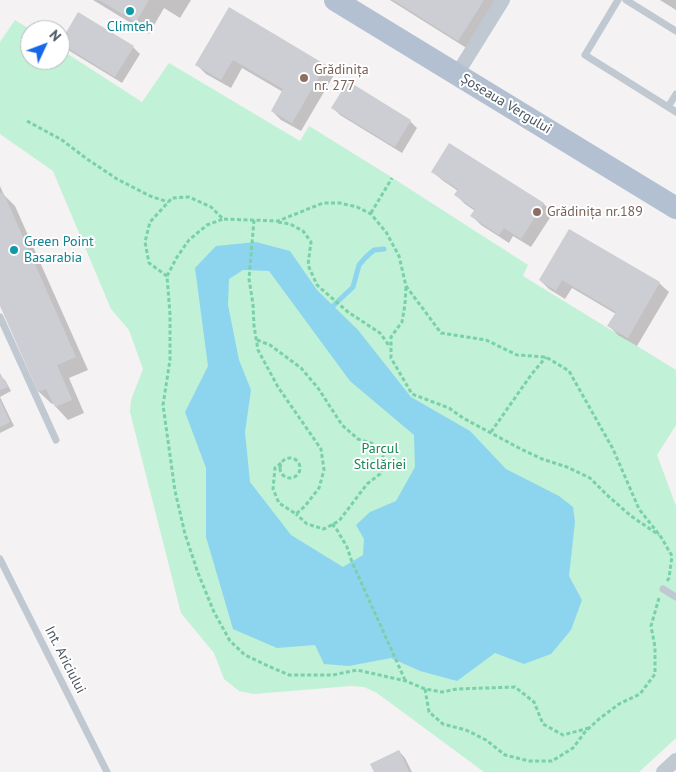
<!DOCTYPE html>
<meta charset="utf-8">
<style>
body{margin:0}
#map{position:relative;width:676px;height:772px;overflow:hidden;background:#f4f2f2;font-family:"PT Sans",sans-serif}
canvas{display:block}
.north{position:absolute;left:20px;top:20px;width:50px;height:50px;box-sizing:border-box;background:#fff;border:1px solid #b6bbbf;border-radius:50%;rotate:47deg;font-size:14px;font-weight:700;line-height:20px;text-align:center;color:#495460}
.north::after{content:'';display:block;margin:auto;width:18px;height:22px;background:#1667ea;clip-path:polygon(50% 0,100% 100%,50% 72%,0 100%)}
</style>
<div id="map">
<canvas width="676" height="772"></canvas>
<div class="north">N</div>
</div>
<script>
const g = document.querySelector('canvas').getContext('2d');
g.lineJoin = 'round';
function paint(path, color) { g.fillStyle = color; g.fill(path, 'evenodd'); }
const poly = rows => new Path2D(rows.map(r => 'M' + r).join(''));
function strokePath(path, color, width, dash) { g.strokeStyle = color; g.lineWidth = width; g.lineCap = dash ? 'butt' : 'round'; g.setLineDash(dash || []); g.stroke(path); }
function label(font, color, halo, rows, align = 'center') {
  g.font = font + ' "PT Sans",sans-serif'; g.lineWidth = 4; g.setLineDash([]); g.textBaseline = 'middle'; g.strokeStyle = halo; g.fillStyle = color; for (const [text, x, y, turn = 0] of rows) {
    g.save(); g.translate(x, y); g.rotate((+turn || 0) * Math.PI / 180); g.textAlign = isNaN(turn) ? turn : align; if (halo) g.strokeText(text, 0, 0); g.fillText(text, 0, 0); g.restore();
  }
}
const green = poly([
 [15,20,31,30,30,60,60,60,60,49,142,102,169,63,300,141,309,126,388,175,528,265,523,276,676,370,676,425,657,455,676,506,676,738,639,772,484,772,377,693,364,687,351,686,253,694,239,691,224,679,214,653,181,613,130,412,131,400,143,369,129,330,111,309,53,171,0,134,0,42]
]);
const water = poly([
 [256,242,290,251,317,290,358,330,411,397,470,431,506,469,559,496,573,507,575,522,569,576,582,600,571,630,551,654,524,664,495,653,457,681,420,671,391,658,349,666,324,664,315,645,277,648,233,629,206,537,206,468,185,412,208,366,195,268,216,246],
 [243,270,269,271,350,381,414,435,415,467,396,501,370,512,356,525,364,539,363,555,343,567,291,535,250,482,245,432,251,390,239,360,228,305,229,279]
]);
const shadow = poly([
 [93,0,191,0,180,18,164,8,149,34],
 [390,0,499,0,468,49],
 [660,0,676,0,676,10],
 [229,9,325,66,334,75,301,131,281,120,272,111,283,92,242,68,231,88,206,74,197,65],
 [61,43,133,47,140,54,122,83,68,50],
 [348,83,410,121,417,128,402,153,340,115,333,108],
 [450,144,544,204,553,213,531,247,513,236,509,243,481,225,472,216,475,211,465,204,456,195,458,191,442,180,432,171],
 [0,186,4,195,15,206,88,370,69,378,84,413,68,420,56,407,54,403,52,404,39,392,0,303],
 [570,230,659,283,669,292,637,346,618,335,609,326,616,314,572,288,565,299,549,289,540,280],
 [0,376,5,380,11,391,0,397],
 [0,397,14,426,0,433],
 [399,751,405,758,412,772,375,772]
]);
const stream = poly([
 [333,306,353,287,359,265,366,257,374,250,384,249]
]);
const building = poly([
 [99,0,149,0,136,22],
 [393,0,484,0,458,41],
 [229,7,326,65,292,123,271,111,283,89,233,60,221,80,195,65],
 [78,12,134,46,115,77,60,43],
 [348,81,411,120,395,147,331,108],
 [449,143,544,203,521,239,504,228,499,235,470,216,475,209,454,195,458,189,431,172],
 [3,192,76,357,57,365,72,400,55,407,46,389,38,392,0,306,0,193],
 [569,229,660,282,628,338,607,326,616,312,562,280,556,291,539,280],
 [0,373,8,387,0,390],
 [0,400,10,422,0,427],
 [399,750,409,772,374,772,370,764]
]);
const path = poly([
 [27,121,62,140,87,159,117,179,150,196,168,202],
 [371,213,392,178],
 [254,220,249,279,253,304,254,326,258,350,278,387,321,449,324,470,319,488,305,506,296,514,279,503,273,489,275,468,281,463],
 [278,222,290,224,303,231,311,242,308,265,317,285,348,312,380,333,390,347],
 [167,276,177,257,189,240,207,225,223,219],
 [406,287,405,304,402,322,391,337,391,358,412,394,449,408,463,418,519,448,542,459,567,467,590,478,607,495,631,516,659,535],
 [257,340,270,345,301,368,318,388,342,425,358,439,374,444,381,451,385,462,380,474,367,484,339,521,324,529,307,524,296,514],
 [491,432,531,375,546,357],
 '280 468a10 10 0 1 1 20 0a10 10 0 1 1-20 0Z',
 [332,524,337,530,347,547,352,562,405,680],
 [425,689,429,712,443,724,466,730,486,740,505,755,529,761,552,761,573,748,585,732,599,719,619,704,640,694,655,674,655,647,651,626,659,598],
 [589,728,563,735,543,724,534,702,515,687,457,689,442,692,425,689,406,681,357,670,333,675,289,675,266,665,245,655,230,641,214,612,198,573,185,534,175,491,163,405,170,360,170,314,167,276,149,263,145,242,150,222,172,198,189,197,211,207,223,219,278,221,323,203,340,203,357,207,371,214,386,232,399,256,406,286,441,333,486,340,517,355,546,357,569,371,613,449,639,509,661,537,672,556,669,578,667,581]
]);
const lane = poly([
 [618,0,585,55,676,112],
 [626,0,676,31],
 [668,107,676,94],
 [0,317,56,440],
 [0,559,107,772],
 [663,589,676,597]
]);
const street = poly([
 [457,74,503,0],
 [663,772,676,760]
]);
const primary = poly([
 [335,0,676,208]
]);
const markers = [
 [130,11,5,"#0f9aa8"],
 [304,78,5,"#8d6e63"],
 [537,212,5,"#8d6e63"],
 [14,250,5,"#0f9aa8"]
];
const cultureNames = [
 ["Climteh",130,27],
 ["Green Point",24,242,"left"],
 ["Basarabia",24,258,"left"]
];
const educationNames = [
 ["Grădinița",314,70],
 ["nr. 277",314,86],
 ["Grădinița nr.189",547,212]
];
const streetNames = [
 ["Șoseaua Vergului",506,104,31],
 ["Int. Ariciului",65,660,63]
];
const parkNames = [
 ["Parcul",380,449],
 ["Sticlăriei",380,465]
];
paint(green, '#c1f1d6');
paint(water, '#8dd5ef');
paint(shadow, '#0003');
strokePath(stream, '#8dd5ef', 5);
paint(building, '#ccced4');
strokePath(path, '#78d1a9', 3, [4, 2.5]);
strokePath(lane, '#c0c8d1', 7);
strokePath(street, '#c0c8d1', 14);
strokePath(primary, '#b2c0d1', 22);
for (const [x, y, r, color] of markers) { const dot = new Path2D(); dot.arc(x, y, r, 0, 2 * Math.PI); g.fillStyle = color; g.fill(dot); strokePath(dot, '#fff', 2); }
label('14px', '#0d838f', '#fff', cultureNames);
label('14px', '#785e54', '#fff', educationNames, 'left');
label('14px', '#495460', '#fff', streetNames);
label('14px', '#158654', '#fff', parkNames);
</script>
